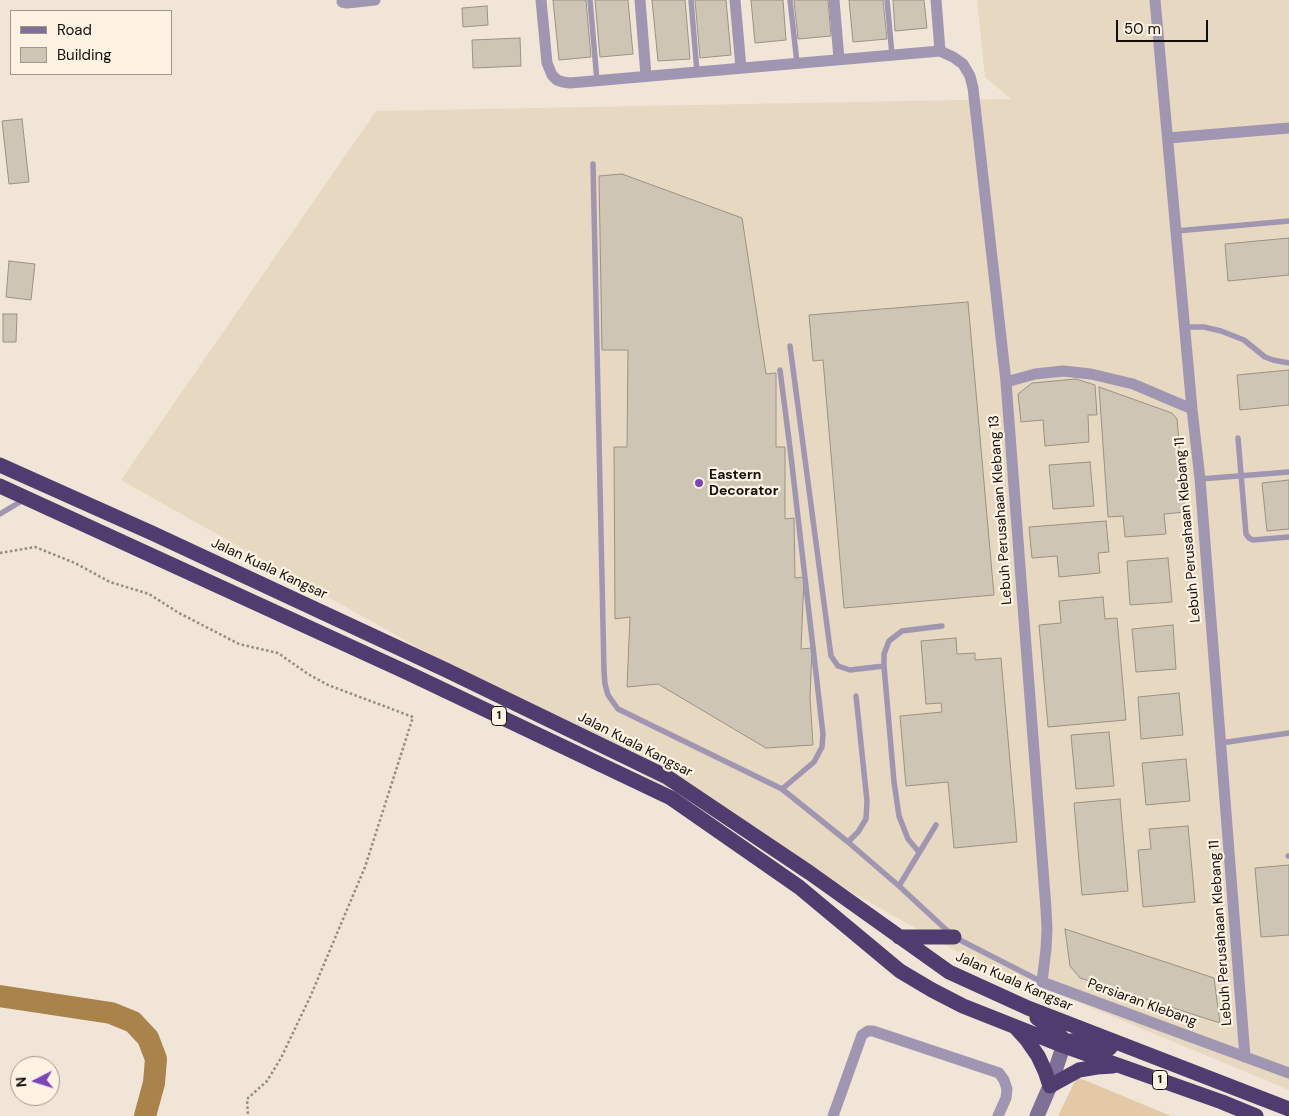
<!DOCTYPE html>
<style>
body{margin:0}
#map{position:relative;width:1289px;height:1116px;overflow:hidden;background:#f0e5d6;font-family:"DM Sans",sans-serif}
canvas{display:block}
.legend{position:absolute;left:10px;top:10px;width:162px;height:65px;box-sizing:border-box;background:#fef2e3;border:1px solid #a0978c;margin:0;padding:6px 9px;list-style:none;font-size:15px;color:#130f0a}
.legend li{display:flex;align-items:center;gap:10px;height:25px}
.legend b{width:25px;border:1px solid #a0978c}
.north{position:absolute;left:10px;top:1056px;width:50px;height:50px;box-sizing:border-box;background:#fef2e3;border:1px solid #a0978c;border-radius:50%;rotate:265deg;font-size:14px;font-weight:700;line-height:20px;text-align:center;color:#130f0a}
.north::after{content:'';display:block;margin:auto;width:18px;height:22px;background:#7c45bc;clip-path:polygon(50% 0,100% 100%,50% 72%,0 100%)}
.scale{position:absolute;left:1116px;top:20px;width:92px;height:22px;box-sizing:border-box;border:2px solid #130f0a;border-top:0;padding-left:6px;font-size:15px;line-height:18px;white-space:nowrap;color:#130f0a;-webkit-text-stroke:4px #fef2e3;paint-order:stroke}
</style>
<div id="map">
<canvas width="1289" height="1116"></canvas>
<ul class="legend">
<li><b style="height:6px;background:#7e7096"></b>Road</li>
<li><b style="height:14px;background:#cfc5b5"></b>Building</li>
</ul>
<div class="north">N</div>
<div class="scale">50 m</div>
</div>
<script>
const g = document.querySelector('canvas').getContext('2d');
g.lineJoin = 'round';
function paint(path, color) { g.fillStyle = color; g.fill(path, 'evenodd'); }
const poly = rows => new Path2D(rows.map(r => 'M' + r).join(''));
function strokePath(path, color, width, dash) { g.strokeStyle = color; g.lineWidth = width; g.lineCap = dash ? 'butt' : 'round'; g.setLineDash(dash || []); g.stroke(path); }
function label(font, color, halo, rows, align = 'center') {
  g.font = font + ' "DM Sans",sans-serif'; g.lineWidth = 4.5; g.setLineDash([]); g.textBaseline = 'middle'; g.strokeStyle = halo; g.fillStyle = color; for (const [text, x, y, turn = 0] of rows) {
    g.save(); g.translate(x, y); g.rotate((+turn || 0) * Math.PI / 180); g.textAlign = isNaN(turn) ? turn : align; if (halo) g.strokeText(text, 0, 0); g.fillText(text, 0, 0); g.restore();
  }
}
const built = poly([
 [977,0,1289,0,1289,1090,956,951,121,480,376,111,1011,99,985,77]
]);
const green = poly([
 [1077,1077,1171,1116,1058,1116]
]);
const river = poly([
 [0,996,111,1013,133,1022,148,1038,156,1059,154,1083,145,1116]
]);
const building = poly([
 [553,0,586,0,591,57,559,60,553,0],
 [595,0,628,0,633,54,600,57,595,0],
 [652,0,685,0,690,59,658,61,652,0],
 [695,0,726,0,731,55,700,58,695,0],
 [751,0,783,0,786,40,755,43,751,0],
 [794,0,828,0,831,36,798,39,794,0],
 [849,0,883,0,887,39,853,42,849,0],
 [893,0,924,0,927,28,895,31,893,0],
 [487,6,488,25,463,27,462,8,487,6],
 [520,38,521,66,473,68,472,40,520,38],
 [22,119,29,182,9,184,2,121,22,119],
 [622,174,742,218,766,374,776,373,776,447,785,447,785,519,794,518,795,578,804,577,801,649,812,648,810,698,813,745,766,748,658,684,627,687,630,617,615,619,614,447,627,447,628,350,602,350,599,176,622,174],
 [1289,238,1289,275,1228,281,1225,244,1289,238],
 [9,261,35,264,31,300,6,297,9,261],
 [968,302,994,595,844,608,823,360,813,361,809,315,968,302],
 [3,314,17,314,16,342,3,342,3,314],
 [1289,370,1289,405,1240,410,1237,375,1289,370],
 [1076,379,1095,385,1097,415,1088,415,1089,442,1045,446,1043,420,1021,422,1018,394,1032,383,1076,379],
 [1099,387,1172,413,1177,419,1185,512,1164,514,1166,534,1125,537,1123,516,1108,517,1099,387],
 [1090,462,1094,506,1053,509,1049,465,1090,462],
 [1289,480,1289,529,1267,531,1262,483,1289,480],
 [1106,521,1109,552,1098,553,1100,573,1059,577,1057,556,1032,558,1029,527,1106,521],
 [1168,558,1172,602,1130,605,1127,561,1168,558],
 [1103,597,1105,619,1117,618,1126,720,1048,727,1039,625,1061,623,1059,601,1103,597],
 [1173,625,1176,669,1136,672,1132,629,1173,625],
 [956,638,957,654,975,653,975,660,1001,658,1017,842,954,848,948,782,906,786,900,716,942,712,941,703,926,704,921,641,956,638],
 [1179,693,1183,735,1141,739,1138,697,1179,693],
 [1109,732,1114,786,1076,789,1071,735,1109,732],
 [1186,759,1190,801,1146,805,1142,763,1186,759],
 [1120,799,1128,891,1082,895,1074,803,1120,799],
 [1188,826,1195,902,1143,907,1138,850,1151,849,1149,829,1188,826],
 [1289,865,1289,935,1261,937,1255,868,1289,865],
 [1065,929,1214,978,1220,1023,1080,978,1070,966,1065,929]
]);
const path = poly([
 [0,553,35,547,75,563,110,582,149,594,179,613,239,644,278,653,308,674,328,685,413,717,365,867,311,995,281,1058,267,1081,247,1099,248,1116]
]);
const lane = poly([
 [590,0,597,81],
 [691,0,697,72],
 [790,0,797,63],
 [887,0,892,55],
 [593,164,604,671,605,684,608,695,618,709,782,789,848,842,899,886,954,937,1042,982],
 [1176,231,1289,221],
 [1185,327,1204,327,1221,331,1244,340,1265,357,1273,360,1289,363],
 [790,346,831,656,838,666,850,670,884,666],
 [780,370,790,448,823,734,822,747,814,762,782,789],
 [1238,438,1246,534,1249,538,1253,540,1289,537],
 [1200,479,1289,472],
 [0,514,25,499],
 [1221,743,1289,733],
 [848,842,858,832,866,819,867,801,856,696],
 [919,852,908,839,899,816,894,782,884,666,884,654,889,641,902,631,942,626],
 [1288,856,1289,856],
 [899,886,936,825]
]);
const street = poly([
 [541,0,547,63,552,75,557,80,563,82,570,83,940,51],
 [640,0,646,76],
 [735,0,741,68],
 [834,0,839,59],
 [936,0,940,51],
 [1155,0,1192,409,1200,479,1245,1057],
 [342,2,347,3,375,0],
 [940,51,953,57,963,64,970,76,973,88,1006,382,1046,909,1047,929,1046,949,1042,982,1289,1073],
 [1168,138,1289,128],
 [1006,382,1035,374,1063,371,1091,374,1133,384,1192,409],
 [833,1116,862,1035,868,1031,873,1031,999,1073,1004,1080,1007,1089,1006,1098,998,1116]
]);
const secondary = poly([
 [1037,1116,1050,1086,1065,1041]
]);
const highway = poly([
 [0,465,152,533,446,670,667,777,810,873,949,972,1028,1008,1289,1109],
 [0,486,406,672,671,798,799,887,900,971,932,990,963,1006,1064,1046,1222,1102,1256,1116],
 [899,937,954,937],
 [1037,1018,1056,1031,1065,1041,1078,1041,1110,1048],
 [1017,1029,1027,1040,1038,1056,1045,1071,1050,1086,1079,1070,1097,1067,1113,1066]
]);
const markers = [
 [699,483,5,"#7c45bc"]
];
const shields = [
 [499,716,15],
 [1160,1080,15]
];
const shieldNames = [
 ["1",499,716],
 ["1",1160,1080]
];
const poiNames = [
 ["Eastern",709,475],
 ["Decorator",709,491]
];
const streetNames = [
 ["Lebuh Perusahaan Klebang 13",1001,510,-94],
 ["Lebuh Perusahaan Klebang 11",1188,530,-95],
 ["Jalan Kuala Kangsar",269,569,25],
 ["Jalan Kuala Kangsar",635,745,27],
 ["Lebuh Perusahaan Klebang 11",1221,933,-94],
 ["Jalan Kuala Kangsar",1014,982,24],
 ["Persiaran Klebang",1142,1003,20]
];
paint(built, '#e7d8c2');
paint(green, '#e3c9a5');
strokePath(river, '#a9834a', 22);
paint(building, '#cfc5b5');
strokePath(building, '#9c9284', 1);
strokePath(path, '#948c81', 2.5, [2.5, 2.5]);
strokePath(lane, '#a096b1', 5.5);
strokePath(street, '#a096b1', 11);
strokePath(secondary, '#7e7096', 15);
strokePath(highway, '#513c70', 15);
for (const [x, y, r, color] of markers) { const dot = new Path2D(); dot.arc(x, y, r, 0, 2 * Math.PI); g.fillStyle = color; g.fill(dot); strokePath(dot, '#fef2e3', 2); }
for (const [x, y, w] of shields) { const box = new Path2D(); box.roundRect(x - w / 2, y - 9.5, w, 19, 4); g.fillStyle = '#fef2e3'; g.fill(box); strokePath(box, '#130f0a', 1); }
label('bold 12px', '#130f0a', null, shieldNames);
label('bold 14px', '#130f0a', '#fef2e3', poiNames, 'left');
label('14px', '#130f0a', '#fef2e3', streetNames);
</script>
